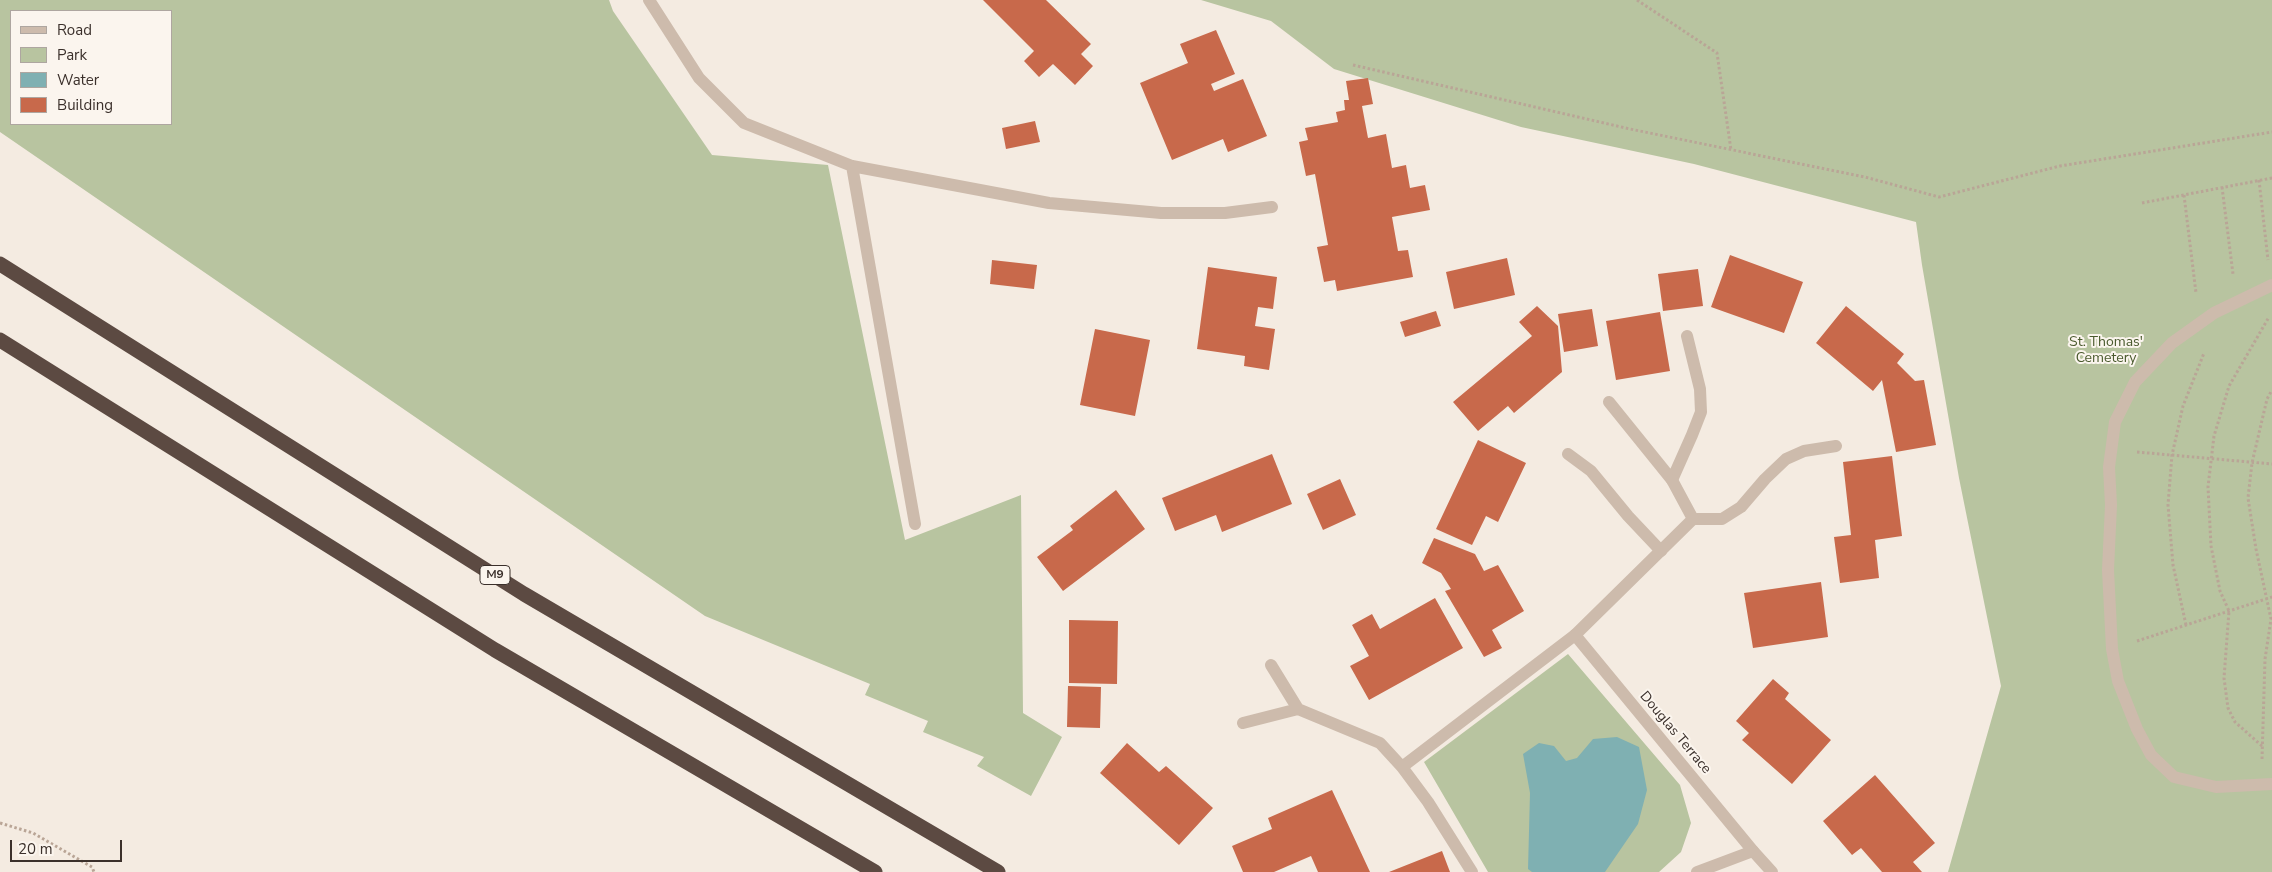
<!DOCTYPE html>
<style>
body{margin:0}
#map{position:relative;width:2272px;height:872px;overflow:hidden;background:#f4ebe1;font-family:"Nunito Sans",sans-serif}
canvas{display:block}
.legend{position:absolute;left:10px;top:10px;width:162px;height:115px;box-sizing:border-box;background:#fbf5ee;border:1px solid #aea6a0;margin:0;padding:6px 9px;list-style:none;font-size:15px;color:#3b302b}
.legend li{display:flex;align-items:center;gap:10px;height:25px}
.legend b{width:25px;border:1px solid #aea6a0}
.scale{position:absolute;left:10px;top:840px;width:112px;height:22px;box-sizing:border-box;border:2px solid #3b302b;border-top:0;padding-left:6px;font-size:15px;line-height:18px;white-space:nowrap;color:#3b302b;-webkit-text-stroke:4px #fbf5ee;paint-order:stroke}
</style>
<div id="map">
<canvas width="2272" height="872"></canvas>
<ul class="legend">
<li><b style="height:6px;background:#cdbbac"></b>Road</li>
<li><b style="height:14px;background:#b8c4a0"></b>Park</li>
<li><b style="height:14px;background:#7fb0b2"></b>Water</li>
<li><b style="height:14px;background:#c8694b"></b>Building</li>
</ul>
<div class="scale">20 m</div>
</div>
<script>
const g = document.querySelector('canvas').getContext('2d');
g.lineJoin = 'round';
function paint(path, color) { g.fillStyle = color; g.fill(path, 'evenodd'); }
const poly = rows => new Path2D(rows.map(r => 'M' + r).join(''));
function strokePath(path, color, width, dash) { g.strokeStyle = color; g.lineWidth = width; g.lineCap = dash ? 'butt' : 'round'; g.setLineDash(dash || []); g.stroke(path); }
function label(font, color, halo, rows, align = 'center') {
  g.font = font + ' "Nunito Sans",sans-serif'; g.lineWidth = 4; g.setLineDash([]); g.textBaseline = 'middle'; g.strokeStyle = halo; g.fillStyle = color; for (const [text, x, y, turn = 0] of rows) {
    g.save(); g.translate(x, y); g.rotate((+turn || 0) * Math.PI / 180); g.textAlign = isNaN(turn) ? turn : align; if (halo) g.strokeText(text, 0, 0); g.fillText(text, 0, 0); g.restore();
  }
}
const green = poly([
 [0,0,609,0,613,11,712,155,828,165,905,540,1021,495,1023,713,1062,737,1031,796,977,766,984,757,923,732,928,721,865,695,870,684,705,616,0,132],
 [11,11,171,11,171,124,11,124],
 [1201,0,2272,0,2272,872,1948,872,2001,686,1959,478,1922,265,1916,222,1694,164,1521,127,1334,69,1271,21],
 [1568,654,1680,785,1691,823,1681,852,1659,872,1488,872,1424,762]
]);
const water = poly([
 [1617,737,1639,747,1647,790,1638,824,1605,872,1532,872,1528,869,1530,793,1523,754,1539,743,1554,746,1566,761,1577,758,1593,739]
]);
const building = poly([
 [983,0,1046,0,1091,44,1081,54,1093,66,1075,85,1053,64,1039,77,1024,61,1034,51],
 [1216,30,1235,74,1211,84,1214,91,1243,79,1267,136,1228,152,1223,139,1172,160,1140,83,1188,63,1180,44],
 [1368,78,1373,104,1362,106,1368,138,1386,134,1392,168,1406,165,1410,188,1425,185,1430,210,1392,217,1398,251,1408,250,1413,277,1337,291,1335,280,1324,282,1317,247,1328,245,1315,174,1306,176,1299,142,1308,140,1305,128,1338,122,1336,112,1345,110,1344,100,1349,100,1346,81],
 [1035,121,1040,142,1006,149,1002,128],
 [1730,255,1803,282,1784,333,1711,307],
 [1507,258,1515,295,1454,309,1446,272],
 [992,260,1037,265,1034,289,990,284],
 [1208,267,1277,277,1273,309,1258,307,1255,326,1275,329,1269,370,1244,366,1245,356,1197,349],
 [1698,269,1703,306,1663,311,1658,274],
 [1537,306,1558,326,1562,372,1514,413,1508,406,1478,431,1453,402,1532,336,1519,322],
 [1846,306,1904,354,1897,363,1915,381,1924,380,1936,445,1896,452,1882,380,1873,391,1816,343],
 [1592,309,1598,346,1564,352,1558,314],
 [1436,311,1441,326,1405,337,1400,322],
 [1660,312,1670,371,1616,380,1606,321],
 [1095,329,1150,340,1135,416,1080,405],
 [1478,440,1526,463,1498,522,1486,516,1472,545,1436,529],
 [1272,454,1292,504,1222,532,1216,515,1175,531,1162,498],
 [1892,456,1902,536,1875,540,1879,578,1840,583,1834,537,1851,535,1843,462],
 [1340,479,1356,515,1323,530,1307,494],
 [1116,490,1145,529,1063,591,1037,557,1073,530,1070,526],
 [1434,538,1475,554,1484,571,1498,565,1524,611,1492,630,1502,648,1484,657,1445,591,1451,589,1441,573,1422,563],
 [1821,582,1828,637,1753,648,1744,593],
 [1435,598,1463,648,1369,700,1350,666,1369,656,1352,625,1372,614,1380,629],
 [1069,620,1118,621,1117,684,1069,683],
 [1773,679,1789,693,1785,699,1831,740,1792,784,1742,740,1749,733,1736,721],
 [1068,686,1101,687,1100,728,1067,727],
 [1127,743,1159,772,1166,766,1213,808,1179,845,1100,773],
 [1875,775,1935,843,1913,862,1922,872,1882,872,1861,848,1852,855,1823,821],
 [1332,790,1370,872,1318,872,1311,856,1274,872,1243,872,1232,846,1272,829,1268,818],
 [1442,851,1450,872,1389,872]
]);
const path = poly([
 [1637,0,1717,53,1731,150],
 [1353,65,1630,129,1865,177,1939,197,2060,166,2272,132],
 [2259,180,2268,260],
 [2222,187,2233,274],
 [2184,195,2196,293],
 [2142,203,2272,178],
 [2137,452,2272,464],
 [2186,625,2173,565,2168,505,2172,455,2183,406,2204,353],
 [2137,641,2272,597],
 [2262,746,2235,722,2228,708,2224,678,2229,611,2220,591,2211,546,2208,487,2214,436,2229,386,2269,317],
 [2262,759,2265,659,2271,619,2256,549,2248,498,2252,463,2267,399,2272,390],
 [0,823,33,833,92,867,94,872]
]);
const service = poly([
 [2272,285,2214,313,2172,343,2135,382,2115,422,2109,467,2111,505,2108,570,2112,649,2118,681,2137,729,2151,755,2174,777,2216,787,2272,784],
 [1609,402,1672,480],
 [1568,454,1591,471,1628,516,1661,551],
 [1672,480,1692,435,1701,412,1700,389,1687,336],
 [1693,519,1722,519,1741,507,1765,479,1786,459,1804,451,1836,446],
 [1575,635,1753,851]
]);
const minor = poly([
 [649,0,699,78,744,123,852,166,1049,203,1161,213,1225,213,1272,207],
 [852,166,915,524],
 [1271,665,1298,709,1380,743,1402,767,1428,802,1472,872],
 [1243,723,1298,709],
 [1402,767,1575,635,1693,519,1672,480],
 [1697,872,1753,851,1772,872]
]);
const motorway = poly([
 [0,264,524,594,998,872],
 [0,340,495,650,875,872]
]);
const shields = [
 [495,575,30]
];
const shieldNames = [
 ["M9",495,575]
];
const parkNames = [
 ["St. Thomas'",2106,343],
 ["Cemetery",2106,359]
];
const streetNames = [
 ["Douglas Terrace",1675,733,50]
];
paint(green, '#b8c4a0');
paint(water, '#7fb0b2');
paint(building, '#c8694b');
strokePath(path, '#b9a596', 3, [2.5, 2.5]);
strokePath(service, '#cdbbac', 12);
strokePath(minor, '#cdbbac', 12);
strokePath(motorway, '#5c4a42', 15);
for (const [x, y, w] of shields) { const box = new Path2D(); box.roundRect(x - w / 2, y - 9.5, w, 19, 4); g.fillStyle = '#fbf5ee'; g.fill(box); strokePath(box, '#3b302b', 1); }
label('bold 12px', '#3b302b', null, shieldNames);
label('14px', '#4a5a2e', '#fbf5ee', parkNames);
label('14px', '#3b302b', '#fbf5ee', streetNames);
</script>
